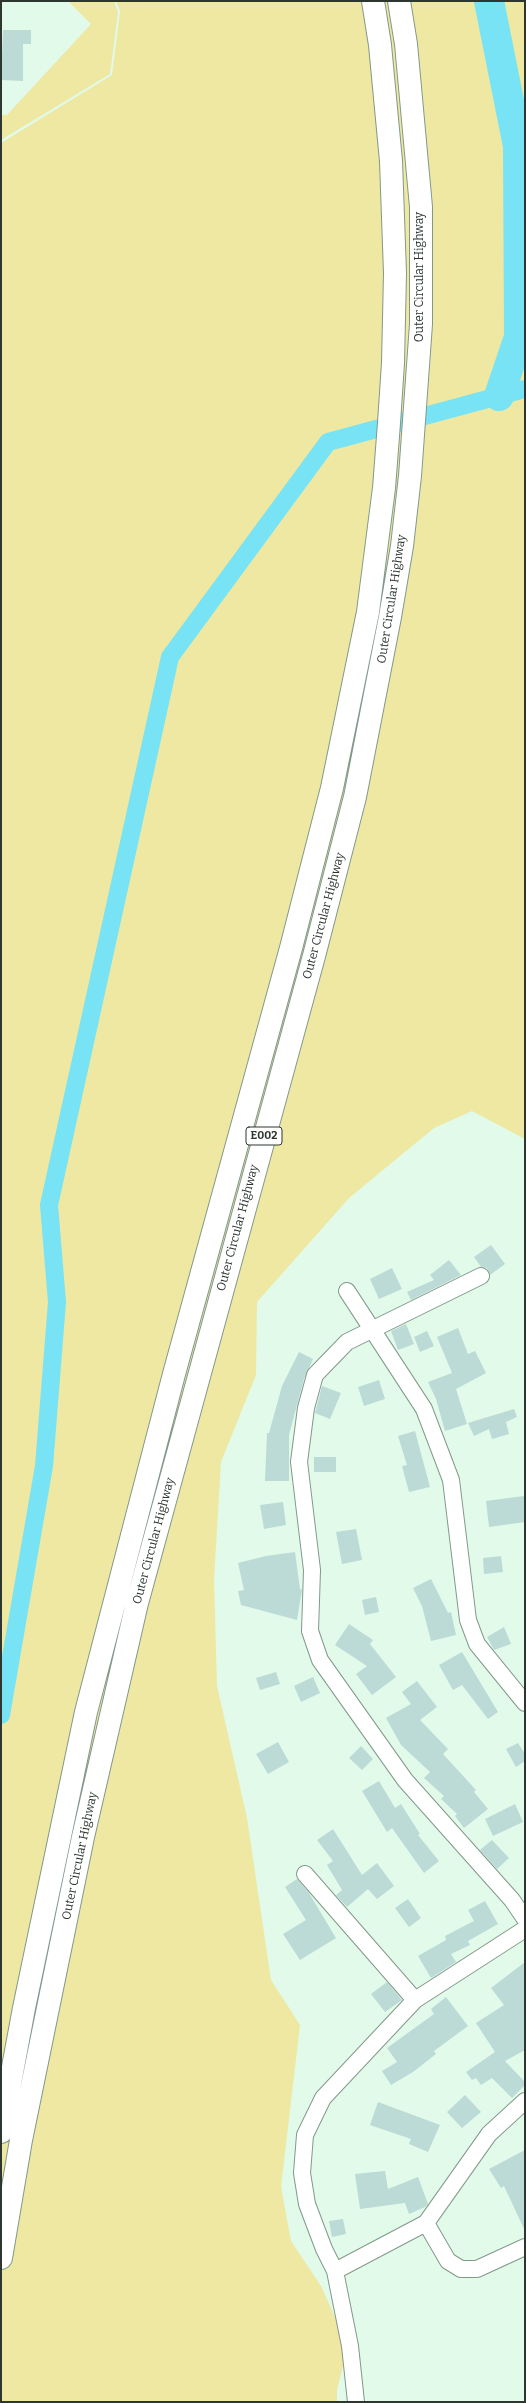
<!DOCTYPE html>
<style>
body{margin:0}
#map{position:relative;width:526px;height:2403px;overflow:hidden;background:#e1faea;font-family:Bitter,serif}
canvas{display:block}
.frame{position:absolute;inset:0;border:2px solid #2d3730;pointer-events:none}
</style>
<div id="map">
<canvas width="526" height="2403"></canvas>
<div class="frame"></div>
</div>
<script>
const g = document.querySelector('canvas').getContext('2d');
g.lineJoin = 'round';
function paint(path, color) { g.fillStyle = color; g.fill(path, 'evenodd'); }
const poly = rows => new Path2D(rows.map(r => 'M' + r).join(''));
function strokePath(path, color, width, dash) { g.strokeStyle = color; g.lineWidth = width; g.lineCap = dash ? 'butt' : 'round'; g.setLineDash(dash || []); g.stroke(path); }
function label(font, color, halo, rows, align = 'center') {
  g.font = font + ' Bitter,serif'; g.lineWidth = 3; g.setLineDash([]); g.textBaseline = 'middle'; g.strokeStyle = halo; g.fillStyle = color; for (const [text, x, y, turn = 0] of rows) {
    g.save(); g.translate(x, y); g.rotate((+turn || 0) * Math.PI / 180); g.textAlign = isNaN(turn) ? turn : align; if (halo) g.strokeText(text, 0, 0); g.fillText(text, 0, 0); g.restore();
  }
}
const green = poly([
 [68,1,114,1,118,12,110,74,1,140,1,115,7,115,91,24],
 [116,1,525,1,525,1139,472,1111,434,1128,349,1198,257,1302,256,1375,221,1462,214,1579,217,1686,247,1818,271,1980,300,2025,281,2187,291,2241,321,2286,348,2346,337,2390,337,2402,1,2402,1,143,112,75,120,11]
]);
const canal = poly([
 [1,1715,44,1466,57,1302,49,1205,170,657,328,442,525,389]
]);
const river = poly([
 [489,1,518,146,519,337,499,396]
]);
const building = poly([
 [3,30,31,30,31,44,23,44,23,81,1,80],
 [491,1245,505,1264,490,1275,487,1268,481,1267,474,1257],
 [449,1260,461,1275,411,1300,407,1292,434,1280,430,1275],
 [392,1268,402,1289,379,1299,370,1279],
 [406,1324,414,1344,398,1350,391,1331],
 [458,1328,468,1354,475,1351,486,1373,456,1389,467,1424,445,1431,436,1399,428,1382,452,1373,437,1337],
 [427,1331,434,1346,420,1352,414,1337],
 [299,1352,313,1359,304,1379,289,1435,289,1481,265,1481,267,1433,269,1433,282,1386],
 [379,1380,385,1399,364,1406,358,1387],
 [322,1386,341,1393,330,1419,315,1413],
 [514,1409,517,1417,506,1422,509,1434,492,1439,489,1429,474,1436,468,1423],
 [415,1431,430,1487,409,1492,402,1466,407,1465,398,1436],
 [314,1457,336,1457,336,1472,314,1472],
 [524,1496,525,1522,489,1527,486,1501],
 [283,1502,286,1525,264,1529,260,1505],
 [356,1529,362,1560,342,1564,336,1532],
 [295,1552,300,1589,302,1590,297,1620,241,1605,238,1591,244,1590,238,1563,266,1556],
 [501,1556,503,1572,484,1574,483,1558],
 [431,1579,448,1613,451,1612,456,1635,431,1641,422,1606,413,1588],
 [376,1597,379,1612,365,1615,362,1600],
 [349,1624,373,1640,370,1644,396,1677,372,1695,356,1674,367,1666,335,1645],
 [504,1627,511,1644,494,1650,487,1637],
 [462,1652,498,1712,488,1719,462,1685,453,1690,439,1665],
 [276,1672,280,1684,260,1690,256,1678],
 [313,1677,320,1693,301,1702,294,1686],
 [417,1681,437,1707,420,1720,448,1749,443,1754,476,1790,474,1792,488,1809,464,1828,455,1816,457,1814,441,1799,444,1796,424,1778,430,1772,401,1745,386,1718,411,1704,402,1692],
 [278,1742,289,1762,268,1774,256,1754],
 [518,1743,525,1754,525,1761,516,1767,506,1749],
 [361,1746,373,1759,362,1770,349,1758],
 [379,1781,395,1808,401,1804,420,1834,418,1835,439,1861,424,1873,392,1828,387,1832,362,1791],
 [515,1804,523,1822,493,1836,485,1819],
 [333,1829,362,1875,377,1863,394,1886,377,1899,368,1889,347,1907,336,1895,342,1890,327,1865,333,1861,317,1840],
 [492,1840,509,1858,497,1869,480,1850],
 [297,1879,309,1893,336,1938,300,1960,283,1934,306,1920,285,1887],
 [408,1899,421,1918,409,1927,395,1908],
 [485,1901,498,1924,468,1941,470,1945,451,1954,456,1962,431,1978,418,1956,446,1940,445,1936,474,1921,468,1910],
 [525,1962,525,2050,505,2061,525,2082,525,2085,512,2098,492,2078,481,2085,476,2078,472,2080,466,2072,495,2052,476,2023,504,2005,491,1988],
 [387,1982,402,2000,385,2012,371,1994],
 [446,1997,468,2026,434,2051,436,2054,413,2072,391,2085,382,2071,397,2062,387,2048,434,2014,431,2009],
 [465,2095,481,2112,462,2128,447,2112],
 [378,2102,440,2125,428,2152,409,2144,411,2139,370,2125],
 [525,2150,525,2231,504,2186,501,2188,489,2169],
 [385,2171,388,2189,418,2177,428,2204,425,2207,409,2214,405,2203,360,2209,355,2174],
 [343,2219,346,2234,332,2237,329,2221]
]);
const minor = poly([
 [481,1276,347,1342,315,1375,306,1408,299,1462,312,1570,310,1631,320,1660,405,1780,512,1900,525,1919],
 [347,1291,424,1409,451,1480,468,1620,477,1644,525,1703],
 [305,1874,415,2000],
 [426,2223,489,2134,525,2101],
 [335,2271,324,2249,307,2204,302,2173,305,2135,323,2098,415,2000,525,1929],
 [356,2402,350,2346,335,2271,426,2223,448,2261,461,2269,477,2269,525,2247]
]);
const motorway = poly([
 [1,2132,24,2008,86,1712,174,1374,291,948,332,788,368,612,384,488,389,423,393,363,395,273,391,161,380,45,373,1],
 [1,2258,21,2140,83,1837,137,1603,314,956,355,797,390,617,402,546,410,476,421,324,421,207,406,44,399,1]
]);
const shields = [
 [264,1136,36]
];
const shieldNames = [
 ["E002",264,1136]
];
const streetNames = [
 ["Outer Circular Highway",420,277,-90],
 ["Outer Circular Highway",392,599,-81],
 ["Outer Circular Highway",324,916,-75],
 ["Outer Circular Highway",238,1228,-75],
 ["Outer Circular Highway",154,1541,-75],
 ["Outer Circular Highway",80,1856,-78]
];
paint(green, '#eee8a3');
strokePath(canal, '#77e3f5', 18);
strokePath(river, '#77e3f5', 30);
paint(building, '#bcdbd6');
strokePath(minor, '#82998a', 18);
strokePath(motorway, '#82998a', 24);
strokePath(minor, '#fff', 16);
strokePath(motorway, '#fff', 22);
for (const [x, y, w] of shields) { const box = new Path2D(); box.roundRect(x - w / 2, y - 9, w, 18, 3); g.fillStyle = '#fff'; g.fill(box); strokePath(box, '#2d3730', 1); }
label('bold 11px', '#2d3730', null, shieldNames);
label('12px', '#2d3730', '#fff', streetNames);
</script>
